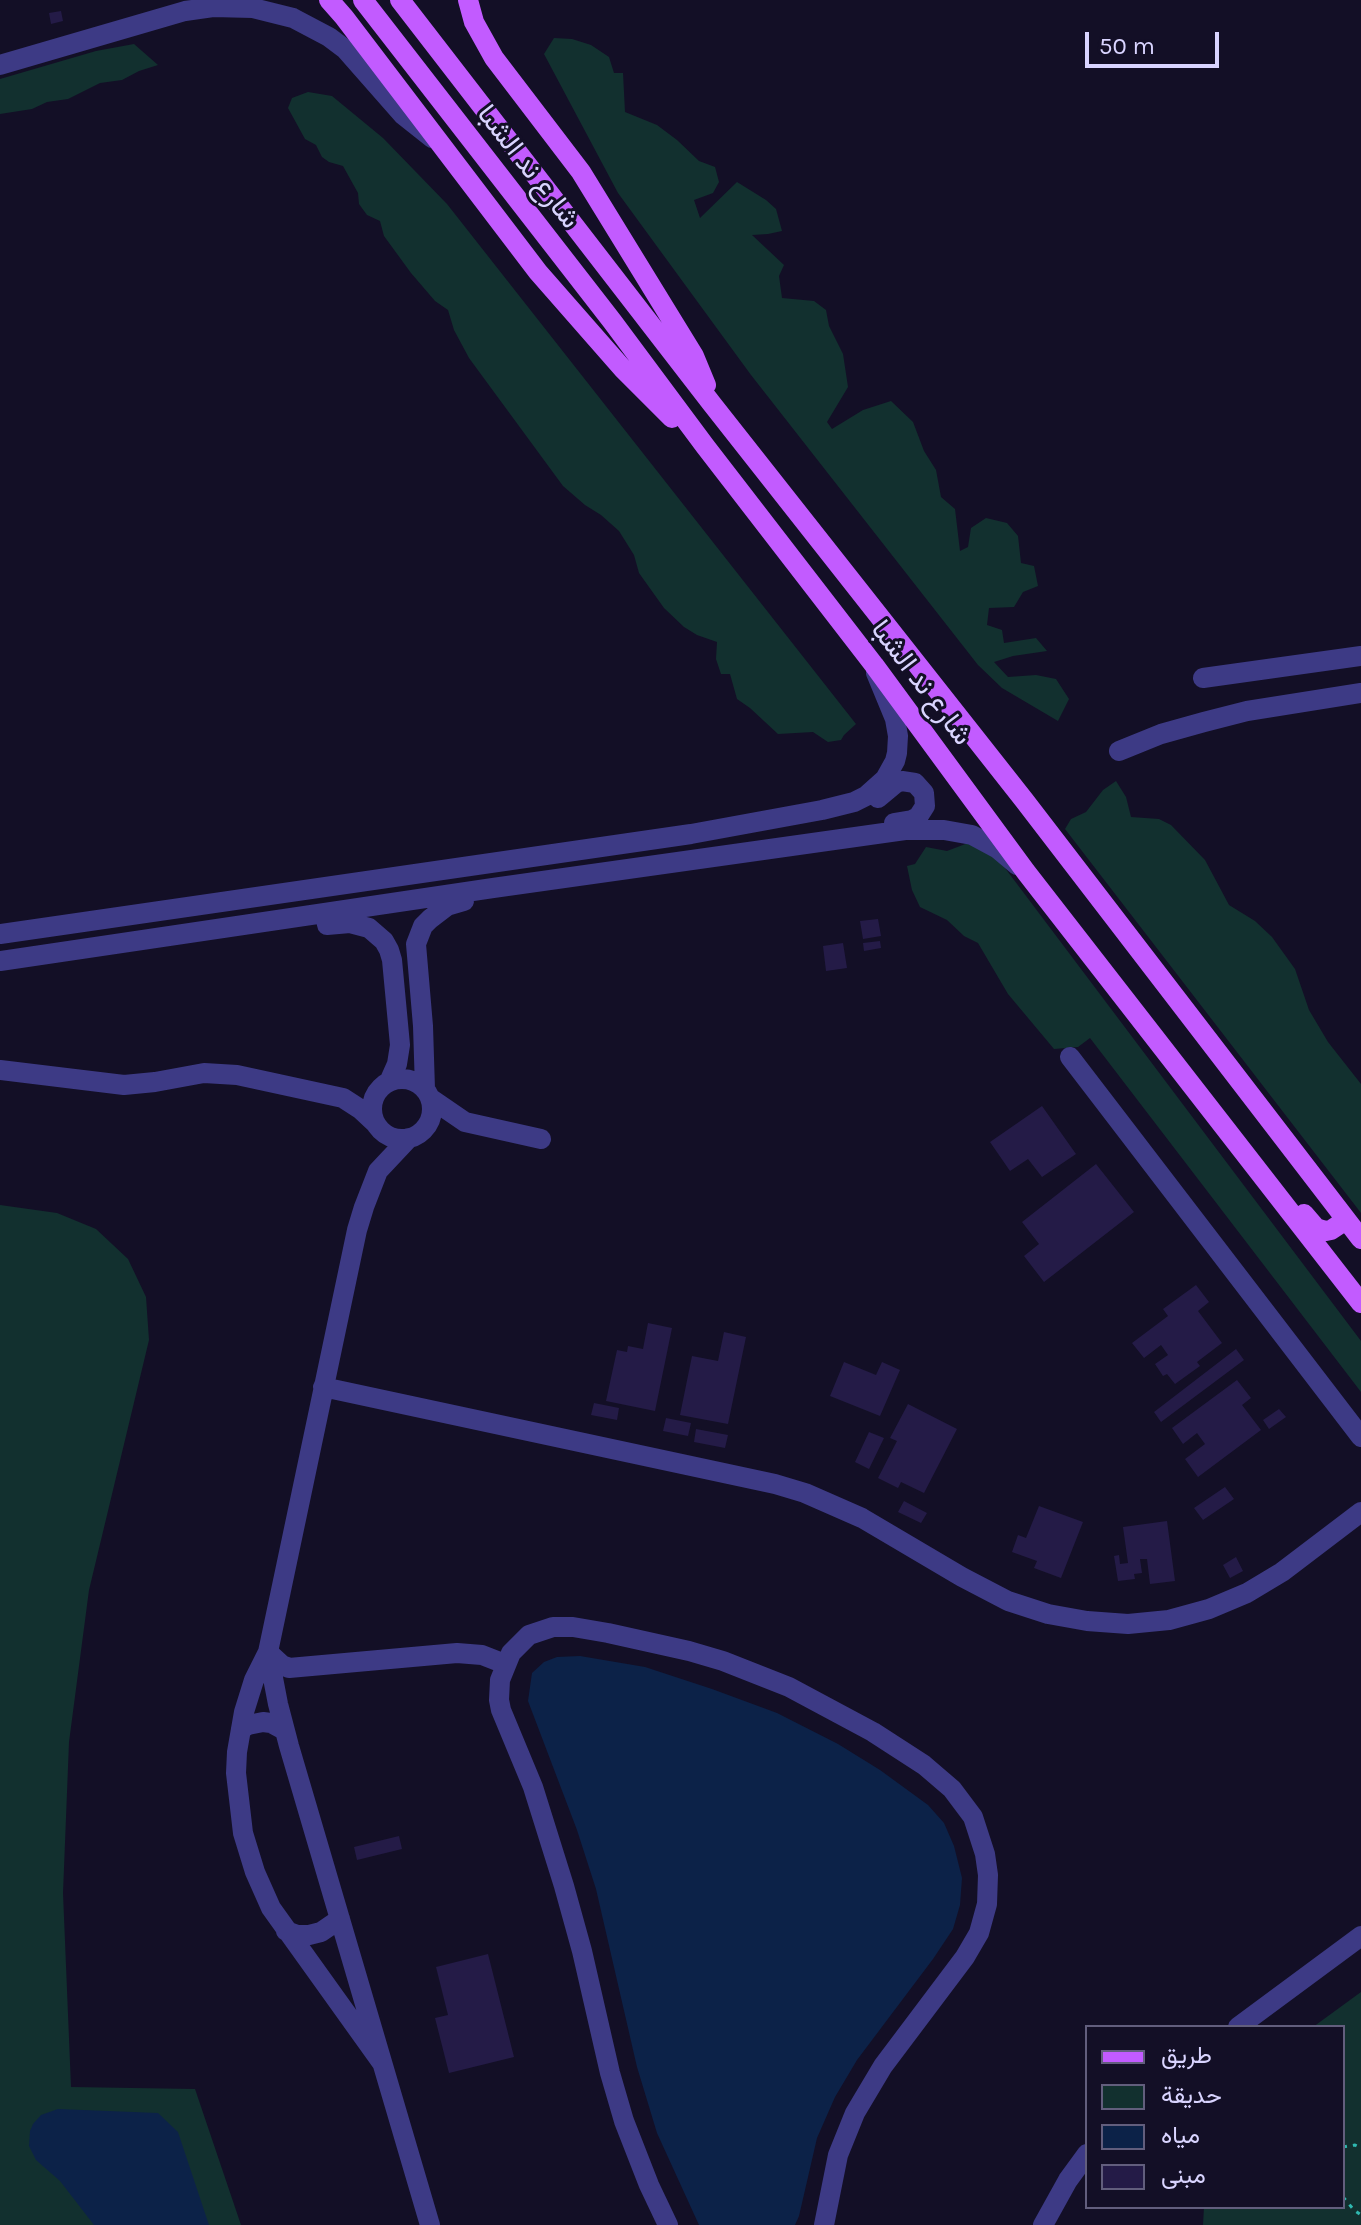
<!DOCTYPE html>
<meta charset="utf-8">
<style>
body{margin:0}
#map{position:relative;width:1361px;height:2225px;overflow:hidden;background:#130f26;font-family:Karla,Vazirmatn,sans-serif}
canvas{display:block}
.legend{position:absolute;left:1085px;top:2025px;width:260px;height:184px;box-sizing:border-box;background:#130f26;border:2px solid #625e7d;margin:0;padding:10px 14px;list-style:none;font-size:24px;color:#d9d4ff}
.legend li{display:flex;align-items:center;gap:16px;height:40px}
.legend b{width:40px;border:2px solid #625e7d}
.scale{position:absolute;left:1085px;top:32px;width:134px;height:36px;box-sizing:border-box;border:4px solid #d9d4ff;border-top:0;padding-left:10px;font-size:24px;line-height:28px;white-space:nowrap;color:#d9d4ff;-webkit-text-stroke:6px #130f26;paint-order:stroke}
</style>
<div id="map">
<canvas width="1361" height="2225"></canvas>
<ul class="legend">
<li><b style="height:10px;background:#c25bff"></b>طريق</li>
<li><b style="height:22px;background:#12302f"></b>حديقة</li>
<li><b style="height:22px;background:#0c2248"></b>مياه</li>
<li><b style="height:22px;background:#241b47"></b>مبنى</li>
</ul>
<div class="scale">50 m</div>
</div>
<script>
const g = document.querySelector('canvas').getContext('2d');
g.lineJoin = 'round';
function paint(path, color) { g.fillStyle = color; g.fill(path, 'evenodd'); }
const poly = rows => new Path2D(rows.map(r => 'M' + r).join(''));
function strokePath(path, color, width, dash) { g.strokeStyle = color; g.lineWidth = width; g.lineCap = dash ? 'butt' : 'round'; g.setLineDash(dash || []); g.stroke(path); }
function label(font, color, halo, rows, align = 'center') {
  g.font = font + ' Karla,Vazirmatn,sans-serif'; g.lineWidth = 6; g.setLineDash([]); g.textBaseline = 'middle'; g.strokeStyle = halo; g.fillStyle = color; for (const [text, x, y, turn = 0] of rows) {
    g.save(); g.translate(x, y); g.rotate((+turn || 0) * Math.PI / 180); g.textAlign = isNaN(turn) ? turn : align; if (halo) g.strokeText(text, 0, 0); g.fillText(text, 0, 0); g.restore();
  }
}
const green = poly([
 [554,38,572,39,591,45,609,57,614,73,623,73,625,112,657,125,677,140,699,161,715,167,719,182,713,193,694,200,700,218,737,182,766,200,776,209,782,231,768,234,752,235,784,265,779,276,782,298,814,301,826,310,829,326,843,354,848,387,827,422,832,429,863,410,891,401,913,422,924,451,936,470,941,497,955,509,960,551,968,547,971,528,986,518,1007,523,1018,536,1021,563,1034,566,1038,586,1023,592,1014,607,989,608,987,625,1002,630,1004,643,1036,638,1047,651,1013,656,994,662,1008,677,1036,675,1056,679,1069,699,1058,721,1002,688,978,665,751,375,618,193,544,54],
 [134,44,158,65,139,71,122,80,100,83,68,99,47,102,32,109,0,114,0,79,96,51],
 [308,92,332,96,383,138,447,204,856,724,844,735,841,740,828,742,813,732,778,734,750,708,737,699,730,674,721,674,716,659,717,642,697,635,684,627,664,608,639,573,634,555,619,531,601,515,585,505,563,486,469,358,454,330,448,310,435,301,411,273,384,236,380,221,367,215,359,204,358,193,343,166,329,162,322,157,316,145,305,139,288,108,292,98],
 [1116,781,1126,797,1131,817,1159,819,1171,825,1205,860,1229,905,1255,921,1272,937,1295,969,1309,1010,1328,1042,1361,1084,1361,1213,1065,829,1071,819,1086,812,1103,790],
 [968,843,995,857,1005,868,1361,1341,1361,1392,1090,1038,1078,1047,1054,1049,1008,994,978,943,964,936,947,920,920,907,912,890,907,866,915,864,926,847,947,851],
 [0,1205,57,1213,96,1229,128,1259,146,1297,149,1340,89,1590,69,1742,63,1893,71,2087,195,2089,241,2225,0,2225],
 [1361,1992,1361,2225,1203,2225,1204,2207,1343,2207,1343,2027,1313,2027]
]);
const water = poly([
 [580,1656,645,1667,712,1689,777,1713,838,1744,880,1770,928,1805,944,1823,954,1846,962,1878,960,1905,953,1929,933,1959,857,2060,835,2097,817,2138,799,2216,795,2225,699,2225,657,2133,637,2067,596,1889,577,1830,528,1701,532,1673,544,1662,557,1657],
 [58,2109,158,2113,178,2132,209,2225,94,2225,60,2181,36,2160,29,2146,30,2131,33,2124,41,2115]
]);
const building = poly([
 [61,11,63,21,51,24,49,13],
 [878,919,881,936,863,939,860,921],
 [880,941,881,948,864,951,863,943],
 [843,943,847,968,826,971,823,946],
 [1042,1106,1076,1154,1042,1177,1028,1159,1010,1171,990,1142],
 [1096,1164,1134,1212,1044,1282,1024,1256,1039,1244,1022,1222],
 [1196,1285,1209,1302,1198,1311,1222,1343,1197,1362,1200,1366,1175,1384,1167,1374,1163,1376,1155,1364,1168,1355,1161,1345,1144,1358,1132,1343,1168,1316,1163,1309],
 [648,1323,672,1328,655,1411,606,1401,617,1350,627,1352,628,1346,643,1349],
 [724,1332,746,1337,728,1424,680,1415,692,1356,718,1361],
 [1236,1349,1244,1360,1161,1422,1154,1412],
 [844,1362,876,1375,882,1362,900,1370,880,1416,830,1396],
 [1237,1380,1251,1398,1242,1405,1261,1430,1198,1477,1185,1459,1205,1444,1197,1433,1183,1444,1172,1428],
 [594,1403,619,1408,617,1420,591,1415],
 [908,1404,957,1429,924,1493,901,1482,898,1488,878,1478,897,1441,890,1438],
 [1279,1409,1286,1417,1269,1429,1263,1420],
 [666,1418,691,1423,688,1436,663,1431],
 [696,1429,728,1435,725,1448,694,1442],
 [869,1432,884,1438,869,1469,855,1462],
 [1225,1487,1234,1499,1203,1520,1194,1508],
 [904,1501,927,1513,921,1523,898,1512],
 [1039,1506,1083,1522,1061,1578,1034,1568,1037,1561,1012,1552,1018,1535,1026,1538],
 [1167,1521,1175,1581,1150,1584,1147,1559,1140,1559,1142,1573,1134,1574,1135,1579,1118,1581,1114,1556,1119,1555,1120,1564,1128,1563,1123,1527],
 [1236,1557,1243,1571,1230,1578,1223,1565],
 [399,1836,402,1849,357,1860,354,1847],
 [488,1954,514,2057,449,2073,435,2018,448,2015,436,1967]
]);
const path = poly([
 [1343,2147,1355,2145,1361,2148],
 [1343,2197,1354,2210,1361,2215]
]);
const minor = poly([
 [0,65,185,11,213,7,253,8,293,18,329,37,345,49,403,115,432,138],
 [1203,678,1361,656],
 [1119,751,1161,734,1204,722,1247,711,1361,693],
 [878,798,896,783,902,781,915,783,924,793,925,806,918,817,912,820,894,823],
 [327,925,350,923,369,928,384,941,389,950,392,960,400,1045,397,1064,389,1082],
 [0,934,691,834,822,810,854,802,866,796,885,779,895,761,897,753,898,736,895,719,876,673],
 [0,961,493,888,905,830,944,830,972,835,998,849,1017,865],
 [1070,1057,1361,1437],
 [0,1070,124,1085,155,1082,204,1073,237,1075,343,1098,360,1109,375,1123],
 '372 1109a30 30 0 1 1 60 0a30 30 0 1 1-60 0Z',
 [425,1089,423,1026,416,944,423,926,430,919,447,906,464,901],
 [430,1098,465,1122,541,1139],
 [323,1387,775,1484,805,1493,862,1518,962,1577,1008,1601,1048,1614,1087,1621,1128,1624,1169,1620,1209,1609,1247,1593,1282,1572,1361,1512],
 [268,1652,278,1704,289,1746,430,2225],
 [268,1652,282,1665,289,1668,457,1653,482,1655,505,1664],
 [241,1729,248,1725,263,1722,271,1723,284,1730],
 [286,1931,297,1935,309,1935,321,1932,340,1919],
 [1238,2027,1361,1936],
 [382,2063,271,1908,255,1872,243,1833,236,1773,237,1752,244,1712,254,1680,268,1652,357,1230,364,1207,378,1171,409,1138],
 [668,2225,649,2185,624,2121,610,2073,582,1951,564,1886,533,1787,501,1710,499,1700,500,1680,511,1653,529,1635,553,1627,573,1627,608,1633,689,1651,723,1661,789,1687,873,1732,924,1765,952,1789,973,1817,985,1854,988,1875,987,1904,979,1933,965,1957,883,2066,855,2113,838,2155,824,2225],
 [1043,2225,1068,2180,1087,2154]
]);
const major = poly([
 [329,0,344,17,538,272,623,369,672,418],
 [363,0,612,321,705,446,874,665,1026,872,1361,1303],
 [400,0,712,404,1024,800,1361,1239],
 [468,0,474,22,494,58,581,172,694,356,706,385],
 [1304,1214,1316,1228,1326,1231,1331,1230,1346,1220]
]);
const streetNames = [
 ["شارع ند الشبا",528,167,52],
 ["شارع ند الشبا",921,683,53]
];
paint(green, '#12302f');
paint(water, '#0c2248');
paint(building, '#241b47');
strokePath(path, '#2fb8b0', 3, [4, 6]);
strokePath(minor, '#3d3a85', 20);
strokePath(major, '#c25bff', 20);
label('28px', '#d9d4ff', '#130f26', streetNames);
</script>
